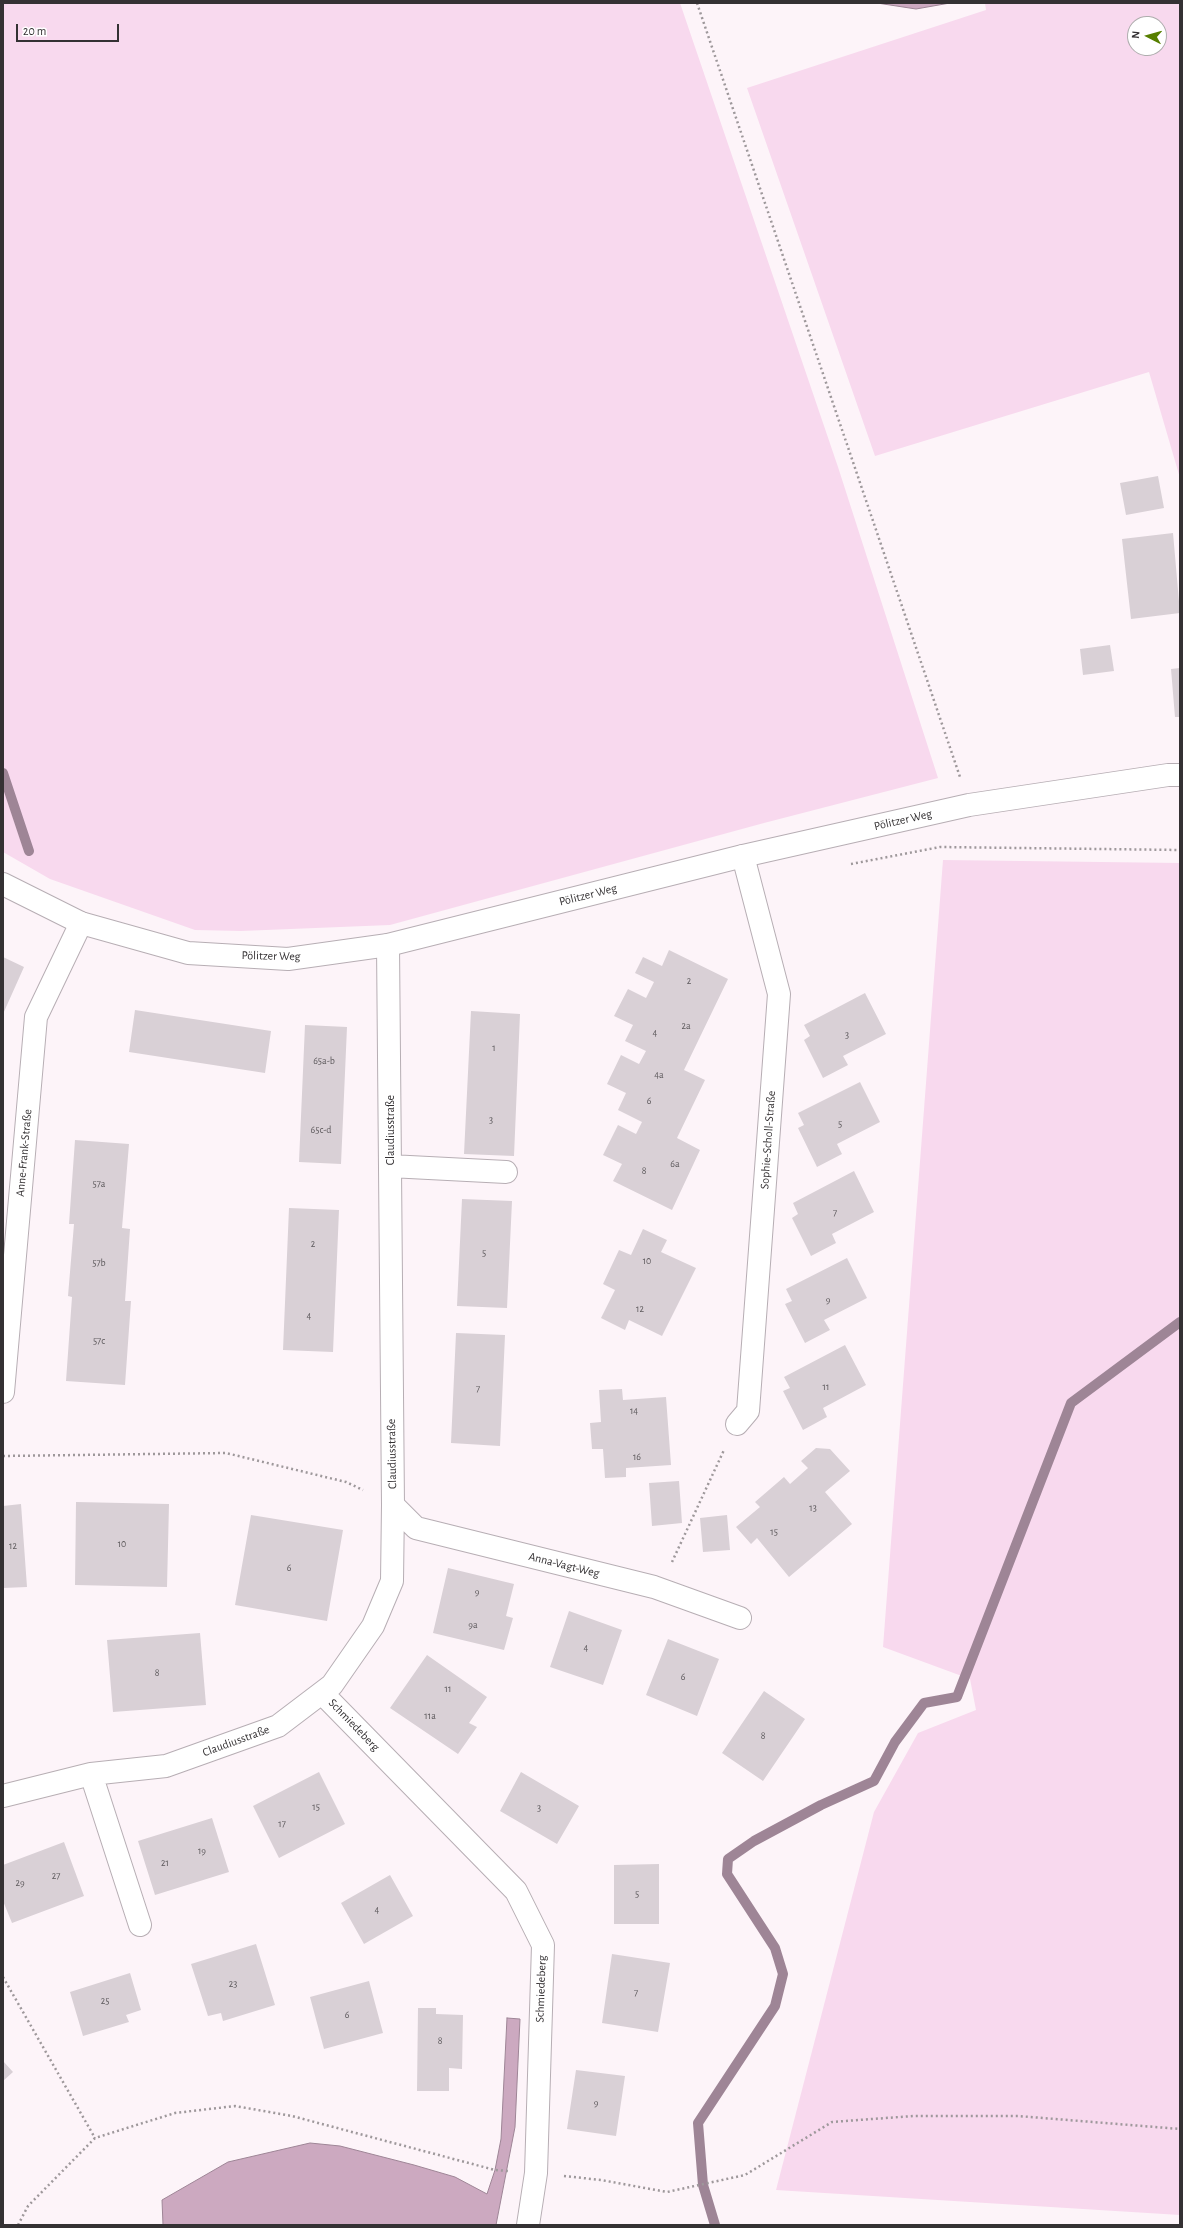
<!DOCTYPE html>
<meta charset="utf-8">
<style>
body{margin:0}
#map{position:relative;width:1183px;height:2228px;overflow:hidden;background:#fdf4f9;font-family:"Alegreya Sans",sans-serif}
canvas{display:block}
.frame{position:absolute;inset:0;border:4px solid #343133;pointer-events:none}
.north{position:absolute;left:1127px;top:16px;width:40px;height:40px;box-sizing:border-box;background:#fff;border:1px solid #aeadad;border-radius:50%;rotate:276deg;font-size:11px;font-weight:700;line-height:16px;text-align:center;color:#343133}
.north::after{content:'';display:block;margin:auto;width:14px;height:18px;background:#577f00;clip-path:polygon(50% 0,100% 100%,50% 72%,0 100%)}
.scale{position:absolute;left:16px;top:24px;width:103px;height:18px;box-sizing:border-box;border:2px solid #343133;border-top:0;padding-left:5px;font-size:12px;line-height:14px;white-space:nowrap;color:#343133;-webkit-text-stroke:3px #fff;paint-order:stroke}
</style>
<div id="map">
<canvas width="1183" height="2228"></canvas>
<div class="frame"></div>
<div class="north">N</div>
<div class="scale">20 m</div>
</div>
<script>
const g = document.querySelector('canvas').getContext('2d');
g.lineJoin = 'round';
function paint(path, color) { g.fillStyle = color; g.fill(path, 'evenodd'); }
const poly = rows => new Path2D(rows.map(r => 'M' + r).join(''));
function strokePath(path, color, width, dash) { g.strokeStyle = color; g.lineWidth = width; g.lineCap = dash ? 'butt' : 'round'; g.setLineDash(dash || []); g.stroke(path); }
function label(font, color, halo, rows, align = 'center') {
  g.font = font + ' "Alegreya Sans",sans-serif'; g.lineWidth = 3; g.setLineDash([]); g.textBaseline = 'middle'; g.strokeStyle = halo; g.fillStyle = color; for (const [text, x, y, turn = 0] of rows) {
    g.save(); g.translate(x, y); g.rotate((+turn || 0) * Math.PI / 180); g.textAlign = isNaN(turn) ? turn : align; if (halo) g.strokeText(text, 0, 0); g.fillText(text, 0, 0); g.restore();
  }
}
const green = poly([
 [3,3,680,3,838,467,938,778,764,823,390,925,241,931,195,930,50,879,3,852],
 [985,3,1180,3,1180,478,1149,372,875,456,747,88,986,10],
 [1135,24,1159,24,1159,48,1135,48],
 [943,860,1180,863,1180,2215,776,2190,874,1812,918,1733,976,1710,970,1679,883,1647]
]);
const water = poly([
 [877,3,950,3,916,9,877,3],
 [507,2018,520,2019,515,2127,496,2225,163,2225,162,2200,228,2162,310,2143,340,2146,414,2165,455,2177,487,2194,495,2170,501,2139,507,2018]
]);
const stream = poly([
 [3,773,29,851],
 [715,2225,703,2185,698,2123,775,2006,783,1974,775,1948,727,1874,728,1859,754,1841,821,1805,874,1781,895,1742,924,1703,957,1697,1071,1403,1180,1322]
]);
const building = poly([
 [1158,476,1164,508,1126,515,1120,483],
 [1173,533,1180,613,1131,619,1122,539],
 [1110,645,1114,671,1083,675,1080,649],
 [1180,668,1180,717,1175,717,1171,669],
 [669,950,728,979,684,1070,705,1080,677,1138,700,1150,672,1210,613,1181,622,1164,603,1155,618,1125,636,1134,642,1122,618,1110,626,1093,607,1084,621,1055,639,1064,646,1051,625,1041,633,1025,614,1016,628,989,646,998,654,982,635,973,643,957,662,966],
 [3,957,24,967,3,1014],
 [865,993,886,1034,843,1056,848,1065,823,1078,804,1040,810,1036,804,1025],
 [135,1010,271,1031,265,1073,129,1052],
 [471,1011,520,1014,514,1156,464,1154],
 [305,1025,347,1027,341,1164,299,1162],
 [860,1082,880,1122,837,1144,842,1154,817,1167,798,1128,804,1125,798,1113],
 [75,1140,129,1144,122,1228,130,1229,125,1301,131,1301,125,1385,66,1381,72,1297,68,1296,74,1224,69,1224],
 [854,1171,874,1212,832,1234,836,1243,811,1256,792,1218,798,1214,793,1203],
 [462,1199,512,1201,507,1308,457,1306],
 [289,1208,339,1210,333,1352,283,1350],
 [643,1229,667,1240,661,1252,696,1268,662,1336,629,1320,625,1330,601,1318,615,1290,603,1284,619,1250,631,1255],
 [847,1258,867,1298,824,1320,830,1330,805,1343,785,1304,792,1301,786,1289],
 [456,1333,505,1335,500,1446,451,1443],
 [845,1345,866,1385,823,1408,827,1417,803,1430,783,1391,790,1388,784,1377],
 [622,1389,623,1400,666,1397,671,1465,626,1468,626,1477,605,1478,603,1449,592,1449,590,1423,601,1422,599,1390],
 [816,1448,830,1449,850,1471,825,1492,852,1524,789,1577,757,1538,751,1544,736,1527,760,1507,755,1502,784,1477,790,1484,808,1468,801,1461],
 [679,1481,682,1523,652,1526,649,1483],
 [76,1502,169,1504,167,1587,75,1585],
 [21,1504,27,1587,3,1588,3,1506],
 [251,1515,343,1530,327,1621,235,1605],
 [727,1515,730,1550,703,1552,700,1518],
 [448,1568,514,1584,506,1616,513,1618,504,1650,433,1633],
 [569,1611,622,1630,603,1685,550,1667],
 [200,1633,206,1705,113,1712,107,1640],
 [668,1639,719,1659,697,1716,646,1695],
 [427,1655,487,1697,469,1723,477,1727,458,1754,390,1708],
 [764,1691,805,1719,763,1781,722,1753],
 [319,1772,345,1824,279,1858,253,1806],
 [521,1772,579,1806,557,1844,500,1811],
 [212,1818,229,1872,155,1895,138,1841],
 [64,1842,84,1896,12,1923,3,1901,3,1865],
 [659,1864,659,1924,614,1924,614,1865],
 [390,1875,413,1916,364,1944,341,1903],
 [256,1944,275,2005,223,2021,221,2013,208,2016,191,1964],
 [612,1954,670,1963,658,2032,602,2023],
 [130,1973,141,2010,126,2015,129,2022,83,2036,70,1992],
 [369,1981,383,2033,324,2049,310,1997],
 [418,2008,436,2008,436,2014,463,2015,462,2069,449,2068,449,2091,417,2091],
 [3,2061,13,2072,3,2081],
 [576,2070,625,2076,616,2136,567,2129]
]);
const path = poly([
 [697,3,960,777],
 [851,864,940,847,1180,850],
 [3,1456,226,1453,346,1482,363,1490],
 [672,1562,724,1450],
 [3,1977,95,2138],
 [564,2176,601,2180,667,2192,745,2175,832,2122,913,2116,1018,2116,1180,2129],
 [18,2225,28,2206,95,2138,175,2113,235,2106,292,2116,495,2170,508,2171]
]);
const minor = poly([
 [390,1166,506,1172],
 [3,1392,36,1017,81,923],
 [737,1424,748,1411,779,994,743,856],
 [393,1505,416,1528,654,1587,740,1618],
 [322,1693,516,1891,543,1945,536,2173,528,2225],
 [91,1774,140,1925],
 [3,1796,91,1774,166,1766,278,1726,332,1685,373,1626,392,1581,393,1505,388,945]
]);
const major = poly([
 [3,884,81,923,188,953,288,959,388,945,743,856,969,805,1168,775,1180,775]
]);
const numberNames = [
 ["2",689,981],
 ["2a",686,1026],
 ["4",655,1033],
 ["3",847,1035],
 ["1",494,1048],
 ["65a-b",324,1061],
 ["4a",659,1075],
 ["6",649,1101],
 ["3",491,1120],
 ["5",840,1124],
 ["65c-d",321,1130],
 ["6a",675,1164],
 ["8",644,1171],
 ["57a",99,1184],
 ["7",835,1213],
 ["2",313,1244],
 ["5",484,1253],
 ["10",647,1261],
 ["57b",99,1263],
 ["9",828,1300],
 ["12",640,1309],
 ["4",309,1316],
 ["57c",99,1341],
 ["11",826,1387],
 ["7",478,1389],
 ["14",634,1411],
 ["16",637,1457],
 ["13",813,1508],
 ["15",774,1532],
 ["10",122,1544],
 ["12",13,1546],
 ["6",289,1568],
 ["9",477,1592],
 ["9a",473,1625],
 ["4",586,1648],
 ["8",157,1673],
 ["6",683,1677],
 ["11",448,1689],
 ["11a",430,1716],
 ["8",763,1736],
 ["15",316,1807],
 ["3",539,1808],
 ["17",282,1824],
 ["19",202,1851],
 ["21",165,1863],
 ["27",56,1876],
 ["29",20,1883],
 ["5",637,1894],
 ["4",377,1910],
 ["23",233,1984],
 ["7",636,1993],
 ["25",105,2001],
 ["6",347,2015],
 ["8",440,2041],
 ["9",596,2103]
];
const streetNames = [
 ["Pölitzer Weg",903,820,-13],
 ["Pölitzer Weg",588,895,-14],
 ["Pölitzer Weg",271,956,1],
 ["Claudiusstraße",390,1130,-90],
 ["Sophie-Scholl-Straße",768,1140,-86],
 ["Anne-Frank-Straße",24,1153,-85],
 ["Claudiusstraße",392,1454,-91],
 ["Anna-Vagt-Weg",564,1565,14],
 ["Schmiedeberg",354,1725,46],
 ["Claudiusstraße",236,1741,-20],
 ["Schmiedeberg",541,1989,-88]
];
paint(green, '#f8d9ee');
paint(water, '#cca9c0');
strokePath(water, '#9e8596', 1);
strokePath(stream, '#9e8596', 10);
paint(building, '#d9d0d6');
strokePath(minor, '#b7aeb4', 24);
strokePath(major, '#b7aeb4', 24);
strokePath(path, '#9e989b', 2.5, [2, 3]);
strokePath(minor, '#fff', 22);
strokePath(major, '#fff', 22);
label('10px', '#5d595c', null, numberNames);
label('12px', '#343133', '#fff', streetNames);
</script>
